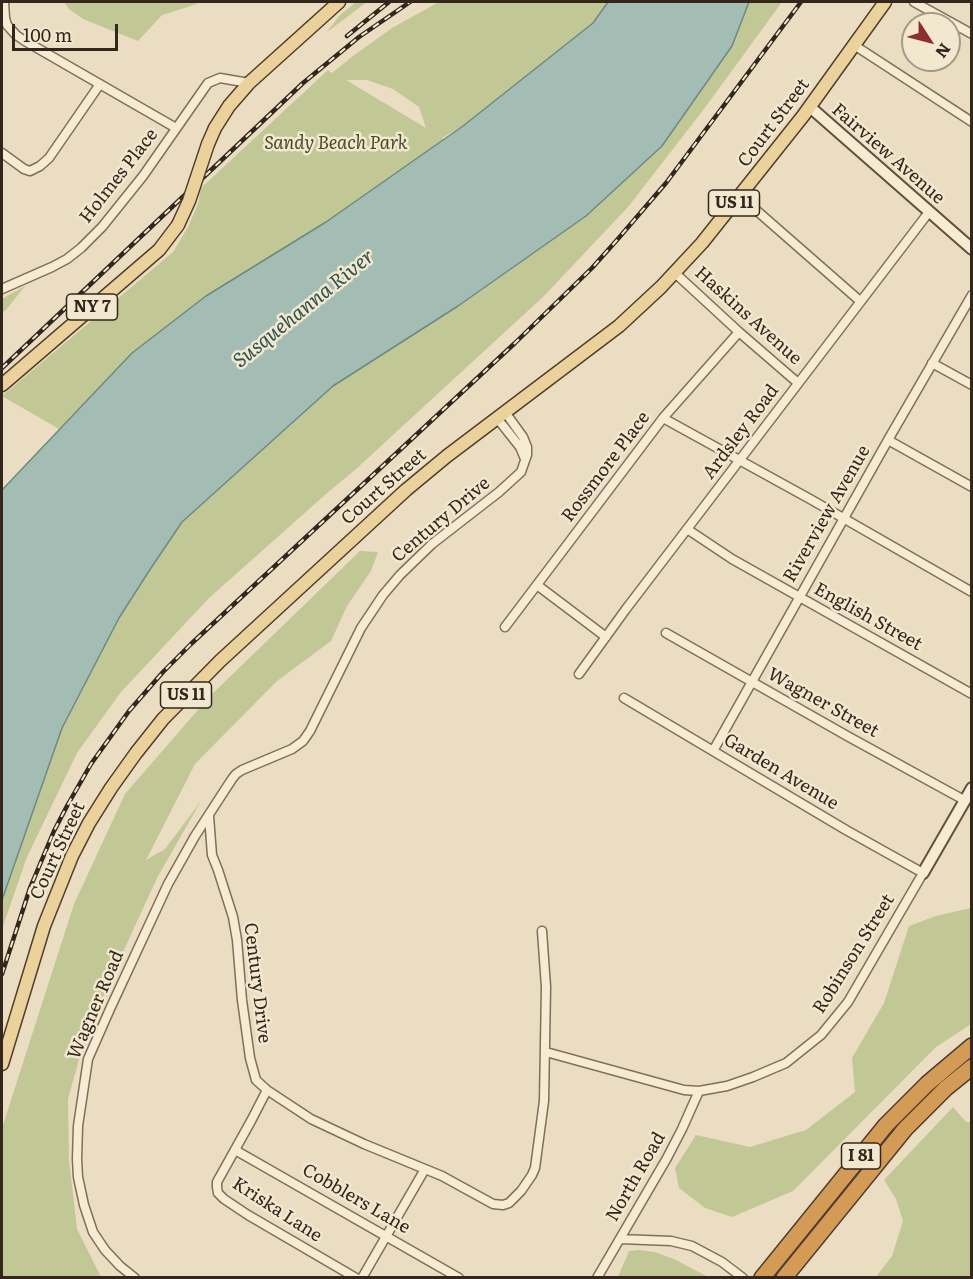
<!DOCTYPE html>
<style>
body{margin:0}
#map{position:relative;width:973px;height:1279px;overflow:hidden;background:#eaddc1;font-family:Literata,serif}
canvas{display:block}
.frame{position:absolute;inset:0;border:3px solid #33271d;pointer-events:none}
.north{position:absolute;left:901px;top:12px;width:60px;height:60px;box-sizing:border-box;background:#f2e8d0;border:2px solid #a69b88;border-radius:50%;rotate:126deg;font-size:16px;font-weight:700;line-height:24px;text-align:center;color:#33271d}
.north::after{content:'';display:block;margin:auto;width:21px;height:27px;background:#8c2f31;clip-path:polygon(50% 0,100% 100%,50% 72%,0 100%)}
.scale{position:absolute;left:12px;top:24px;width:106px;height:27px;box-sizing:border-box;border:3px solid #33271d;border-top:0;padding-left:8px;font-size:18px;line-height:21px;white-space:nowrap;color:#33271d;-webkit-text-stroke:4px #f2e8d0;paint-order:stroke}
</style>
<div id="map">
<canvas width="973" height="1279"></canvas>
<div class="frame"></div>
<div class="north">N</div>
<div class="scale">100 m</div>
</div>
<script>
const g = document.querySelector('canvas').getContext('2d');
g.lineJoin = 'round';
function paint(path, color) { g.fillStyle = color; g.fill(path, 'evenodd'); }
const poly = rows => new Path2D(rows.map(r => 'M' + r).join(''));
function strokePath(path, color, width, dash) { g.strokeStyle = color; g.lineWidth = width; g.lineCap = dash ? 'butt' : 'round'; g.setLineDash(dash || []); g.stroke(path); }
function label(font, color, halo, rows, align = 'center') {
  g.font = font + ' Literata,serif'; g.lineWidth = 5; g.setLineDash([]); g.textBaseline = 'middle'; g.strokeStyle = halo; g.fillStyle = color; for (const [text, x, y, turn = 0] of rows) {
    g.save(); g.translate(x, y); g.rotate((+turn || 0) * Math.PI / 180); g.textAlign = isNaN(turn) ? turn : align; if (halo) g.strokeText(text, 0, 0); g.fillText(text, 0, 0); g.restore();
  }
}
const green = poly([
 [64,2,196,2,197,4,162,15,138,41,83,19,69,9],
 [356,2,367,2,327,32,340,15],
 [439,2,608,2,593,23,463,126,442,138,444,140,326,222,206,296,132,353,59,429,2,396,173,252,188,227,198,204,201,188,328,70,332,73,353,56,392,28],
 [346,80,367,80,393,89,419,107,426,128],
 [749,2,782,2,704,109,628,207,544,296,356,469,326,494,209,598,121,692,77,753,27,857,2,929,2,900,62,728,119,618,149,571,182,522,333,386,458,306,586,216,662,146,732,46],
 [25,286,6,310,2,312,2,299],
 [360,551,378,552,371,571,347,606,331,641,277,681,195,764,146,860,165,849,201,801,157,878,118,963,84,1042,68,1099,69,1160,77,1229,101,1277,2,1277,2,1128,74,904,125,794,210,696],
 [971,908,971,1024,936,1047,793,1191,732,1217,705,1208,679,1188,675,1168,696,1135,750,1147,806,1130,855,1092,852,1058,884,1003,909,926,936,916],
 [953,1107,966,1122,971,1122,971,1277,876,1277,892,1256,903,1221,896,1199,884,1180],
 [639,1250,655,1252,676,1260,708,1277,618,1277,629,1251]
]);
const water = poly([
 [608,2,749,2,732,46,662,146,586,216,458,306,333,386,182,522,149,571,119,618,62,728,2,900,2,490,132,353,206,296,326,222,463,126,593,23,608,2]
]);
const street = poly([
 [4,2,5,18,7,25,16,35,25,41,176,128],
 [914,2,972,34],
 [854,45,972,122],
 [2,153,24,169,30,171,40,166,49,158,100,84],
 [740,196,860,301],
 [675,273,739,332,798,383],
 [2,289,52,267,67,259,81,248,102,227,143,176,208,83,220,78,249,83],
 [932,363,972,385],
 [497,418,520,447,525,459],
 [663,418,810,499,972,592],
 [888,440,972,487],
 [687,529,732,559,972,694],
 [537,585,606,637],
 [505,627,663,418,739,332],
 [666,633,849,737,964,800],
 [579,674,626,609,929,212],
 [713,751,888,440,972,295],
 [209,816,212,855,218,870,233,917,237,940,242,1000,250,1058,256,1080,267,1090,311,1119,364,1144,442,1176,493,1204,503,1205,509,1203,521,1191,532,1175,535,1168,544,1101,546,987,542,931],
 [546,1052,684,1090,699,1091,727,1086,753,1077,786,1063,821,1035,848,1002,923,873,846,830,624,698],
 [267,1090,251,1121,217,1182,217,1187,218,1193,224,1199,248,1215,356,1278],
 [235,1150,459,1278],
 [620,1239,671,1241,692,1246,722,1262,743,1278],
 [135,1278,120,1266,105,1250,93,1232,84,1205,78,1177,77,1159,78,1126,88,1059,110,1009,168,884,195,836,232,779,236,774,242,770,292,749,303,741,310,731,361,628,383,595,400,575,432,544,499,492,521,472,527,455,527,447,523,437,505,412],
 [362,1278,425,1169],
 [597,1278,667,1158,682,1129,699,1091]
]);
const secondary = poly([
 [810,107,972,249],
 [923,873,972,788]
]);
const primary = poly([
 [215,128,229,106,249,83,339,2],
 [2,385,159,250,178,225],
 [2,1064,44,926,72,856,89,823,111,788,136,753,163,719,220,661,406,490,447,456,619,326,661,287,702,243,803,116,885,2]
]);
const highway = poly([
 [762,1278,886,1125,927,1084,972,1046],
 [784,1278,905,1129,946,1088,972,1067]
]);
const rail = poly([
 [347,36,389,2],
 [2,368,303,83,359,37,410,2],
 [2,974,30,888,54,831,67,806,91,764,129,711,163,672,191,644,515,343,592,268,617,240,666,183,801,2]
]);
const primaryBridge = poly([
 [178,225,189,201,208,144,215,128]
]);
const shields = [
 [734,203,51],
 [92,307,51],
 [186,695,51],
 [861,1156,39]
];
const shieldNames = [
 ["US 11",734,203],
 ["NY 7",92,307],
 ["US 11",186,695],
 ["I 81",861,1156]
];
const streetNames = [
 ["Court Street",774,123,-53],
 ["Fairview Avenue",888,154,41],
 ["Holmes Place",119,176,-52],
 ["Haskins Avenue",748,316,42],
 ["Ardsley Road",741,432,-53],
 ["Rossmore Place",606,467,-53],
 ["Court Street",384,487,-41],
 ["Riverview Avenue",827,514,-60],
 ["Century Drive",441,520,-40],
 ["English Street",868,617,29],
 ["Wagner Street",823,703,29],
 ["Garden Avenue",781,772,31],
 ["Court Street",58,851,-65],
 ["Robinson Street",854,954,-58],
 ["Century Drive",257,983,83],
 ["Wagner Road",96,1005,-67],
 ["North Road",636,1177,-60],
 ["Cobblers Lane",356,1199,30],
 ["Kriska Lane",277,1210,33]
];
const parkNames = [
 ["Sandy Beach Park",336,144]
];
const waterNames = [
 ["Susquehanna River",304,309,-39]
];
paint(green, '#c2c796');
paint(water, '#a3bdb5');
strokePath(water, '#6b8a82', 1.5);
strokePath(street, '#826f5a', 11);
strokePath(secondary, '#64503d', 14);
strokePath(primary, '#503d2e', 15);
strokePath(highway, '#503d2e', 18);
strokePath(street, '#f6ebd3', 8);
strokePath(secondary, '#f6ebd3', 10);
strokePath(primary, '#ebd19b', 12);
strokePath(highway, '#d49b57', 15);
strokePath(rail, '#33271d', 4.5);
strokePath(rail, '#f2e8d0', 2, [7]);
strokePath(primaryBridge, '#503d2e', 15, []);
strokePath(primaryBridge, '#ebd19b', 12);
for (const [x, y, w] of shields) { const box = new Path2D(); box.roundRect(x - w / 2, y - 13, w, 26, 4.5); g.fillStyle = '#f2e8d0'; g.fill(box); strokePath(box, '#33271d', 1.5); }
label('bold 16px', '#33271d', null, shieldNames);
label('18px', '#33271d', '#f2e8d0', streetNames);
label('italic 18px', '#444e25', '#f2e8d0', parkNames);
label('italic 20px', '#2e524f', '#f2e8d0', waterNames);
</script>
